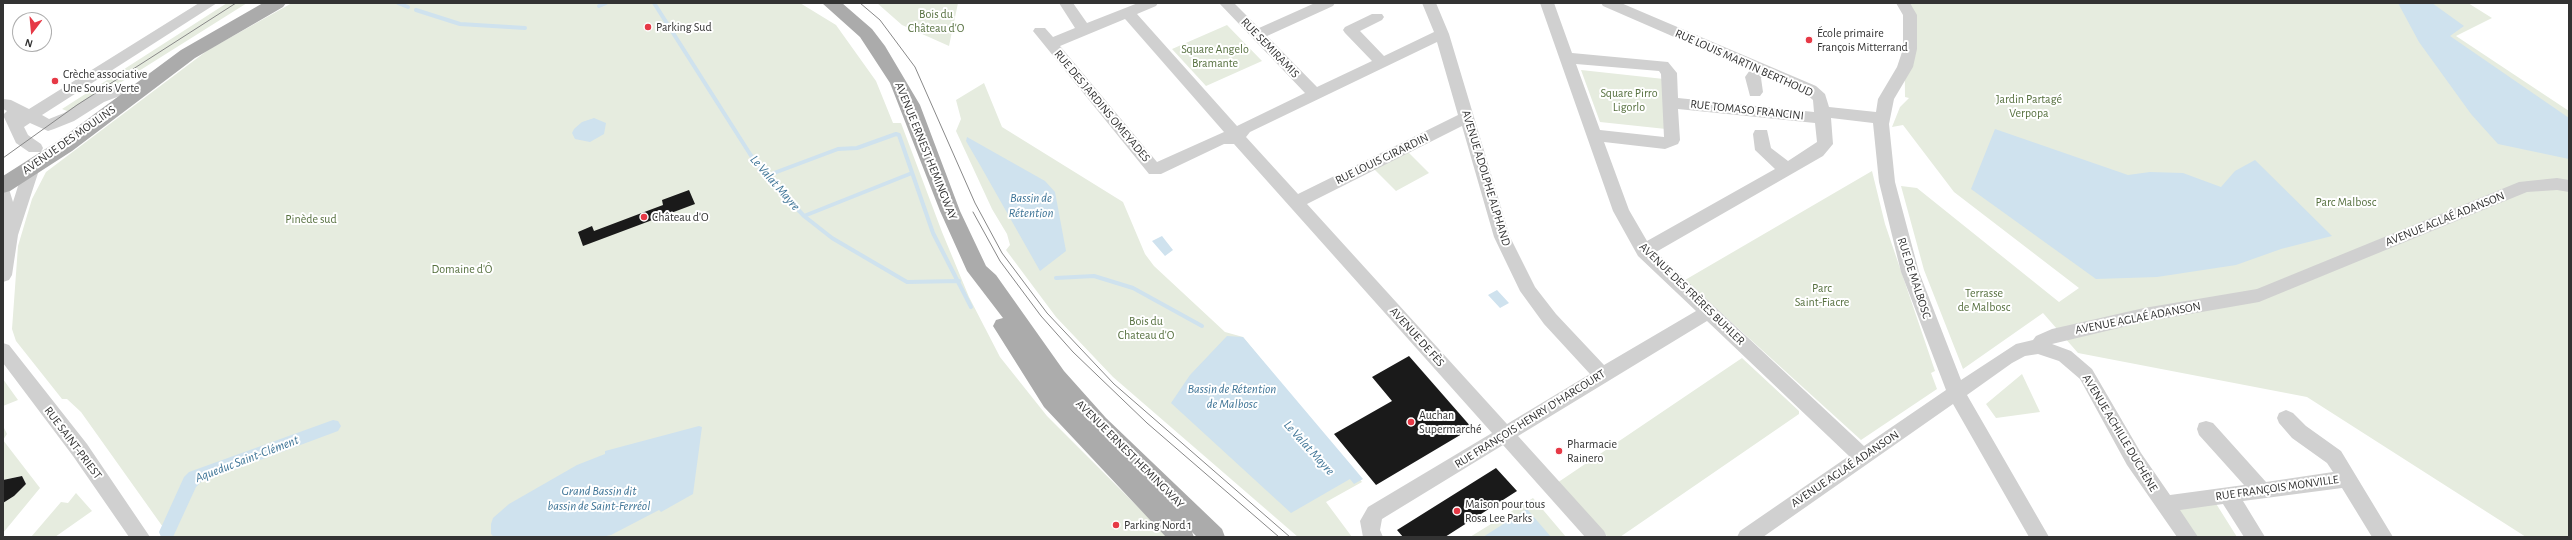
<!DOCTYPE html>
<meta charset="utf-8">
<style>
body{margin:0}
#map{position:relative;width:2572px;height:540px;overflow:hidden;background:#fff;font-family:"Alegreya Sans",sans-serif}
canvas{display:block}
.frame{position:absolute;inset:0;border:4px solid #333;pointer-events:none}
.north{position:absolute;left:12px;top:12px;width:40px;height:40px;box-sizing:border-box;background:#fff;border:1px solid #adadad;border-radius:50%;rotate:196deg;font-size:11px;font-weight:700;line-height:16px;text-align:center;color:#333}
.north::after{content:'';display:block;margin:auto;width:14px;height:18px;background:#e63946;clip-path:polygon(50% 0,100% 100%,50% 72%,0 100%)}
</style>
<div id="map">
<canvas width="2572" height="540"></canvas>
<div class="frame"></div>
<div class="north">N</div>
</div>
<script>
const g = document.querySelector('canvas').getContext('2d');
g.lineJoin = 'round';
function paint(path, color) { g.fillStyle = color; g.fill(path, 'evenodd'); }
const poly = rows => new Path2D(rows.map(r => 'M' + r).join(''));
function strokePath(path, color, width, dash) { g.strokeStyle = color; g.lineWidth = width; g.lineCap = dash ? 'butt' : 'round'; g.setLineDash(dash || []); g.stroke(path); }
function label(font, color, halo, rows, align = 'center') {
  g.font = font + ' "Alegreya Sans",sans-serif'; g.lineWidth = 4; g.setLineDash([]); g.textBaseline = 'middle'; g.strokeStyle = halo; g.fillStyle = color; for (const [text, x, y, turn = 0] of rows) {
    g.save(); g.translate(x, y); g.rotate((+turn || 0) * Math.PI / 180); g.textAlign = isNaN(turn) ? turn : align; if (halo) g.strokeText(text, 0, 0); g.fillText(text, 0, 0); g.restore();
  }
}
const green = poly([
 [227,3,247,3,72,113,62,109],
 [292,3,800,3,836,25,876,81,893,123,901,123,942,232,969,297,1000,357,1047,416,1168,537,170,537,81,412,67,399,62,399,16,341,12,329,18,246,32,199,46,172,208,50],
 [877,3,958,3,949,46,902,25],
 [1904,3,2468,3,2492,18,2456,36,2569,111,2569,537,2526,537,2307,397,2078,353,2043,313,1963,369,1924,270,1901,186,1917,188,2059,302,2079,288,1954,192,1903,125,1892,127,1900,107,1909,98,1905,97],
 [1227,25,1262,61,1206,86,1172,49],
 [1581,70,1664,79,1666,129,1600,122],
 [984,83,1002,127,1123,202,1145,254,1154,266,1225,332,1243,337,1362,482,1326,502,1352,537,1298,537,1113,377,1056,317,1006,250,1010,245,1007,234,992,209,956,131,961,119,956,100],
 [1407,151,1429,173,1396,191,1373,168],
 [1872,171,1885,224,1935,371,1931,373,1937,389,1861,440,1685,280],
 [1742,358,1799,411,1799,414,1620,537,1608,537,1557,483],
 [2022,374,2040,412,1996,418,1986,404],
 [3,379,18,400,3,406],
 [3,426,7,434,3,440,40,488,3,533,3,503,14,496,26,484,22,476,3,480],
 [76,493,92,511,55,537,31,537,61,502,68,503],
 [1533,498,1566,537,1470,537],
 [2215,502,2237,537,2196,537,2177,507]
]);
const water = poly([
 [2398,3,2432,3,2464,26,2450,36,2569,118,2569,159,2498,144,2471,114,2419,42],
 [594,118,606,123,604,134,590,142,575,139,572,133,574,129,582,122],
 [1995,129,2128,175,2150,172,2183,173,2221,187,2235,171,2255,160,2332,236,2281,249,2236,265,2157,277,2096,279,1971,189],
 [967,137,1045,181,1055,192,1066,251,1040,271,980,165,966,141],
 [1162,236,1173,250,1165,256,1152,241],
 [1497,290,1509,303,1500,308,1488,295],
 [1227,336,1243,337,1363,479,1354,484,1350,479,1291,513,1171,403,1190,375],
 [699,426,702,427,693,494,661,512,659,510,611,535,601,537,494,537,491,534,491,524,493,518,509,504,577,465,605,454,605,451],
 [1527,509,1551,537,1483,537]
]);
const stream = poly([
 [398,3,408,7],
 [654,3,750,154,766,176,804,216,832,238,907,282,959,281],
 [599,6,606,3],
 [416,10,460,24,525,28],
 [766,176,838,149,857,148,896,134,899,135,933,233,971,307],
 [804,216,912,173],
 [1056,278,1094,276,1133,288,1202,326]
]);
const canal = poly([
 [333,420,338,421,341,426,338,431,201,482,196,487,173,537,161,537,159,532,184,477,189,472,333,420]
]);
const building = poly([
 [689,190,695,204,583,246,578,232,592,226,594,231,639,214,663,205,662,200],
 [1409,356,1472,428,1376,485,1334,434,1392,401,1372,377],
 [1496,468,1517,491,1445,537,1403,537,1397,530],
 [22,476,26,484,14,496,3,503,3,480]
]);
const minor = poly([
 [199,3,217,3,42,115,49,119,64,113,94,94,120,85,125,86,128,90,125,94,104,102,74,121,54,129,48,131,30,123,24,127,28,135,41,144,43,148,41,152,29,152,16,143,3,115,7,111,3,109,3,99,11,100,29,109,199,3],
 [1059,3,1073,3,1087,23,1138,3,1158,3,1156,6,1137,14,1237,126,1305,93,1219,3,1234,3,1259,28,1315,3,1335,3,1333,6,1267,36,1317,87,1372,61,1345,33,1343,30,1345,27,1372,14,1382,14,1384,17,1382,20,1360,31,1384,56,1434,32,1422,3,1436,3,1449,34,1510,237,1535,287,1556,314,1604,365,1696,311,1638,256,1613,211,1540,3,1554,3,1572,53,1668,62,1677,73,1678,98,1814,112,1813,100,1806,94,1763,75,1761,78,1763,92,1760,96,1750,96,1745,77,1750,70,1603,6,1601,3,1621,3,1816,86,1825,94,1829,107,1876,112,1878,99,1897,67,1903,49,1903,15,1896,3,1910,3,1917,15,1917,49,1913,67,1894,99,1889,124,1895,182,1919,272,1961,380,2016,344,2033,340,2036,336,2052,329,2144,308,2257,289,2519,182,2557,178,2569,180,2569,192,2557,190,2527,192,2259,302,2144,322,2052,344,2071,351,2092,369,2141,453,2170,495,2244,485,2199,435,2197,429,2199,423,2206,421,2213,423,2266,482,2333,472,2327,463,2292,438,2279,423,2277,418,2279,413,2286,410,2293,413,2306,426,2341,451,2393,537,2372,537,2342,488,2243,501,2265,537,2244,537,2223,504,2180,510,2198,537,2177,537,2127,465,2080,379,2059,361,2038,354,2025,356,2012,363,1967,395,2049,537,2029,537,1953,404,1763,537,1737,537,1740,531,1849,456,1707,321,1518,436,1604,531,1607,537,1585,537,1503,445,1382,519,1380,530,1383,537,1363,537,1360,521,1368,507,1492,433,1234,144,1224,144,1161,174,1149,174,1033,31,1035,28,1045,28,1053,37,1075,28,1059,3],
 [1125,19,1126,20,1224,132,1157,162,1060,46,1125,19],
 [1437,42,1458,115,1298,194,1246,137,1250,132,1437,42],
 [1576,64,1659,71,1661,74,1664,137,1600,130,1576,64],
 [1678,109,1815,123,1817,142,1788,161,1771,148,1767,130,1755,130,1753,134,1755,150,1775,169,1647,241,1629,210,1604,142,1665,149,1678,144,1680,140,1678,109],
 [1831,118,1873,123,1879,182,1901,272,1946,390,1864,446,1656,252,1823,156,1833,144,1831,118],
 [1462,126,1494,237,1520,291,1544,324,1590,374,1507,424,1307,204,1462,126],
 [32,161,38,163,40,167,18,235,12,275,9,280,3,282,3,187,9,189,13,202,24,167,26,163,32,161],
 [3,343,9,345,87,444,150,537,129,537,73,456,3,363,3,343]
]);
const major = poly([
 [263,3,286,3,283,7,195,58,72,151,10,191,3,193,3,176,58,141,181,50,263,3],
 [822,3,842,3,872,29,885,46,920,105,960,211,986,266,996,275,1064,371,1106,418,1222,529,1225,537,1197,537,1192,532,1194,537,1166,537,1044,407,993,326,996,320,1003,318,967,271,940,211,890,83,860,37,822,3]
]);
const tram = poly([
 [860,3,880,20,915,67,975,203,1002,253,1047,313,1114,384,1290,537],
 [3,158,77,105,236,3],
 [973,212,1000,261,1041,316,1073,352,1147,423,1279,537]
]);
const markers = [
 [648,27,4,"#e63946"],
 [1809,40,4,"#e63946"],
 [55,81,4,"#e63946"],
 [644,217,4,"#e63946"],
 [1411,422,4,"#e63946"],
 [1559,451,4,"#e63946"],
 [1457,511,4,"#e63946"],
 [1116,525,4,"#e63946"]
];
const parkNames = [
 ["Bois du",936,14],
 ["Château d'O",936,28],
 ["Square Angelo",1215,49],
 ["Bramante",1215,63],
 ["Square Pirro",1629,93],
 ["Ligorlo",1629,107],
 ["Jardin Partagé",2029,99],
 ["Verpopa",2029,113],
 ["Parc Malbosc",2346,202],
 ["Pinède sud",311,219],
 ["Domaine d'Ô",462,269],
 ["Parc",1822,288],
 ["Saint-Fiacre",1822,302],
 ["Terrasse",1984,293],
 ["de Malbosc",1984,307],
 ["Bois du",1146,321],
 ["Chateau d'O",1146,335]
];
const poiNames = [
 ["Parking Sud",656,27],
 ["École primaire",1817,33],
 ["François Mitterrand",1817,47],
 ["Crèche associative",63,74],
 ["Une Souris Verte",63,88],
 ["Château d'O",652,217],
 ["Auchan",1419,415],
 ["Supermarché",1419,429],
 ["Pharmacie",1567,444],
 ["Rainero",1567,458],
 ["Maison pour tous",1465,504],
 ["Rosa Lee Parks",1465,518],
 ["Parking Nord 1",1124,525]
];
const streetNames = [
 ["RUE SEMIRAMIS",1270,48,46],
 ["RUE LOUIS MARTIN BERTHOUD",1744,63,24],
 ["RUE DES JARDINS OMEYADES",1102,106,50],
 ["RUE TOMASO FRANCINI",1747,110,6],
 ["AVENUE DES MOULINS",69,140,-35],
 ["AVENUE ERNEST HEMINGWAY",926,151,68],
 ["RUE LOUIS GIRARDIN",1382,159,-26],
 ["AVENUE ADOLPHE ALPHAND",1486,178,73],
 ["AVENUE AGLAÉ ADANSON",2445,219,-22],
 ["RUE DE MALBOSC",1914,278,72],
 ["AVENUE DES FRÈRES BUHLER",1692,294,44],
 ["AVENUE AGLAÉ ADANSON",2138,318,-11],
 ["AVENUE DE FÈS",1417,337,48],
 ["RUE FRANÇOIS HENRY D'HARCOURT",1530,419,-32],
 ["AVENUE ACHILLE DUCHÈNE",2120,433,59],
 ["RUE SAINT-PRIEST",73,443,53],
 ["AVENUE ERNEST HEMINGWAY",1130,454,45],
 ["AVENUE AGLAÉ ADANSON",1845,469,-34],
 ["RUE FRANÇOIS MONVILLE",2277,488,-8]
];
const waterNames = [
 ["Le Valat Mayre",775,183,49],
 ["Bassin de",1031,198],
 ["Rétention",1031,213],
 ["Bassin de Rétention",1232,389],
 ["de Malbosc",1232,404],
 ["Le Valat Mayre",1309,448,48],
 ["Aqueduc Saint-Clément",247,459,-21],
 ["Grand Bassin dit",599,491],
 ["bassin de Saint-Ferréol",599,506]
];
paint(green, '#e6ecdf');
paint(water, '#cfe2ee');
strokePath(stream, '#cfe2ee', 4);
paint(canal, '#cfe2ee');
paint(building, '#1a1a1a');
paint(minor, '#d0d0d0');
paint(major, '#ababab');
strokePath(tram, '#888', 1);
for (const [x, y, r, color] of markers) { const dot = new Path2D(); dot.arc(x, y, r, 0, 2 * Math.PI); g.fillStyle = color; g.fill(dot); strokePath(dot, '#fff', 1.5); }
label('12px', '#56703f', '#fff', parkNames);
label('12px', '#333', '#fff', poiNames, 'left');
label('12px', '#333', '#fff', streetNames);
label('italic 13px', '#3f7597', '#fff', waterNames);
</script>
